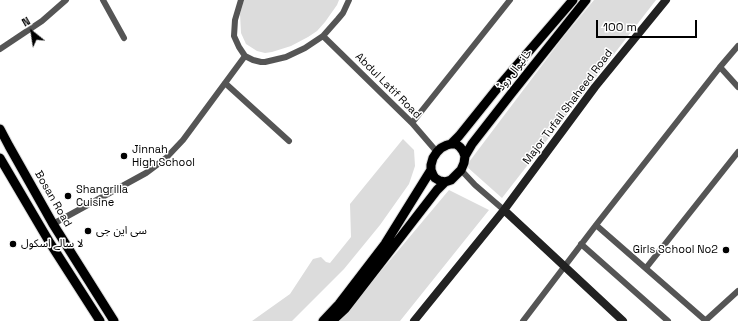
<!DOCTYPE html>
<meta charset="utf-8">
<style>
body{margin:0}
#map{position:relative;width:738px;height:321px;overflow:hidden;background:#fff;font-family:"Space Grotesk",sans-serif}
canvas{display:block}
.north{position:absolute;left:12px;top:12px;width:40px;height:40px;-webkit-text-stroke:3px #fff;paint-order:stroke;rotate:330deg;font-size:11px;font-weight:700;line-height:16px;text-align:center;color:#000}
.north::after{content:'';display:block;margin:auto;width:14px;height:18px;background:#000;clip-path:polygon(50% 0,100% 100%,50% 72%,0 100%)}
.scale{position:absolute;left:596px;top:20px;width:101px;height:18px;box-sizing:border-box;border:2px solid #000;border-top:0;padding-left:5px;font-size:12px;line-height:14px;white-space:nowrap;color:#000;-webkit-text-stroke:3px #fff;paint-order:stroke}
</style>
<div id="map">
<canvas width="738" height="321"></canvas>
<div class="north">N</div>
<div class="scale">100 m</div>
</div>
<script>
const g = document.querySelector('canvas').getContext('2d');
g.lineJoin = 'round';
function paint(path, color) { g.fillStyle = color; g.fill(path, 'evenodd'); }
const poly = rows => new Path2D(rows.map(r => 'M' + r).join(''));
function strokePath(path, color, width, dash) { g.strokeStyle = color; g.lineWidth = width; g.lineCap = dash ? 'butt' : 'round'; g.setLineDash(dash || []); g.stroke(path); }
function label(font, color, halo, rows, align = 'center') {
  g.font = font + ' "Space Grotesk","Noto Sans Arabic",sans-serif'; g.lineWidth = 3; g.setLineDash([]); g.textBaseline = 'middle'; g.strokeStyle = halo; g.fillStyle = color; for (const [text, x, y, turn = 0] of rows) {
    g.save(); g.translate(x, y); g.rotate((+turn || 0) * Math.PI / 180); g.textAlign = isNaN(turn) ? turn : align; if (halo) g.strokeText(text, 0, 0); g.fillText(text, 0, 0); g.restore();
  }
}
const green = poly([
 [244,0,339,0,337,5,325,22,317,31,308,37,291,46,272,52,265,53,257,51,246,44,241,33,240,14],
 [594,0,656,0,502,198,466,166,561,40],
 [403,139,414,150,415,166,409,184,380,225,344,269,292,321,252,321,290,294,313,259,321,257,326,262,330,263,351,237,350,204],
 [449,190,489,210,400,321,339,321]
]);
const street = poly([
 [103,0,124,38],
 [241,0,235,20,234,36,239,47,245,56,253,60,261,62,265,62,286,57,305,48,323,36,338,19,343,13,349,0],
 [323,36,412,123,437,152],
 [0,49,42,21,66,0],
 [720,67,738,87],
 [225,83,289,141],
 [412,123,510,0],
 [461,170,475,185,504,210],
 [53,224,146,173,166,158,183,140,245,56],
 [596,225,706,321],
 [581,244,668,321],
 [646,268,738,152],
 [523,321,596,225,720,67,738,46],
 [705,321,738,291]
]);
const secondary = poly([
 [414,321,504,210],
 [623,321,504,210,595,87,666,0]
]);
const primary = poly([
 [0,129,9,146,53,224,114,321],
 [451,144,459,136,500,85,573,0],
 [451,144,456,144,460,147,463,151,465,156,464,163,461,170,451,180,445,182,440,181,435,178,433,175,431,170,431,165,433,158,437,152,441,148,447,145,451,144],
 [465,156,472,144,511,94,586,0],
 [0,158,50,243,100,321],
 [323,321,339,304,385,244,431,170],
 [332,321,345,309,437,190,445,182]
]);
const markers = [
 [124,156,4,"#000"],
 [68,196,4,"#000"],
 [88,231,4,"#000"],
 [13,244,4,"#000"],
 [726,250,4,"#000"]
];
const streetNames = [
 ["خانیوال روڈ",515,70,-52],
 ["Abdul Latif Road",388,86,45],
 ["Major Tufail Shaheed Road",568,107,-53],
 ["Bosan Road",53,199,60]
];
const poiNames = [
 ["Jinnah",132,150],
 ["High School",132,163],
 ["Shangrilla",76,190],
 ["Cuisine",76,203],
 ["سی این جی",96,231],
 ["لا سالے اسکول",21,244],
 ["Girls School No2",718,250,"right"]
];
paint(green, '#dcdcdc');
strokePath(primary, '#dbdbdb', 11);
strokePath(street, '#555', 6);
strokePath(secondary, '#222', 8);
strokePath(primary, '#000', 9);
for (const [x, y, r, color] of markers) { const dot = new Path2D(); dot.arc(x, y, r, 0, 2 * Math.PI); g.fillStyle = color; g.fill(dot); strokePath(dot, '#fff', 1.5); }
label('11px', '#000', '#fff', streetNames);
label('11px', '#000', '#fff', poiNames, 'left');
</script>
